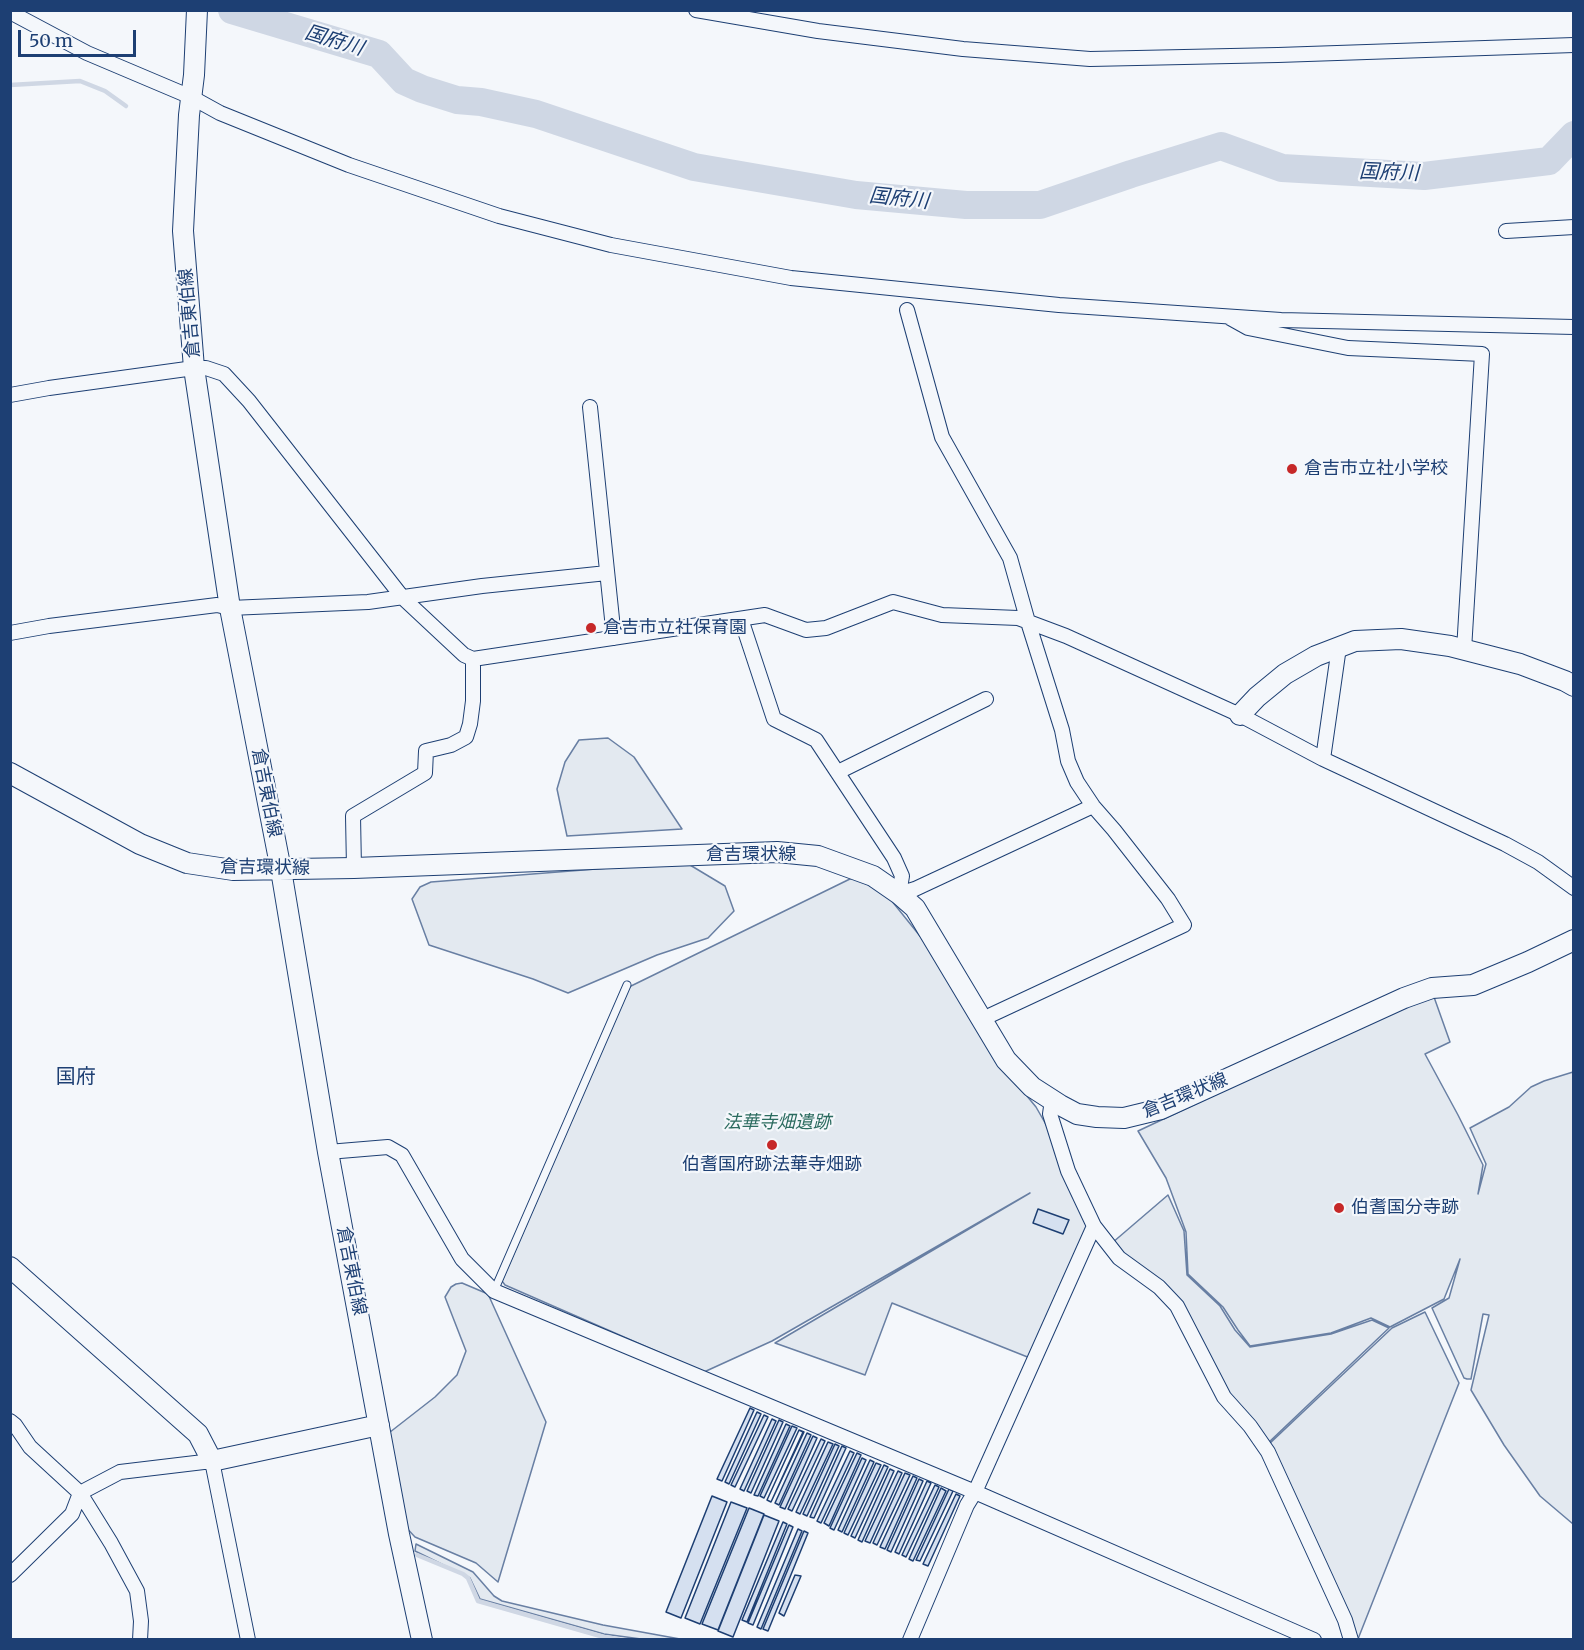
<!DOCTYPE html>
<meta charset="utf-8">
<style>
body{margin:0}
#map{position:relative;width:1584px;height:1650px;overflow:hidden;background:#f4f7fb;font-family:Merriweather,serif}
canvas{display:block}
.frame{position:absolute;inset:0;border:12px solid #1d3f73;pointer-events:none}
.scale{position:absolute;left:18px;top:30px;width:118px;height:27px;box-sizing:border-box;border:3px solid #1d3f73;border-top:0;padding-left:8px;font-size:18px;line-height:21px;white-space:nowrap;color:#1d3f73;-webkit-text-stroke:4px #f4f7fb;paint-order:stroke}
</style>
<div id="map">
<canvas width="1584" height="1650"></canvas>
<div class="frame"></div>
<div class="scale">50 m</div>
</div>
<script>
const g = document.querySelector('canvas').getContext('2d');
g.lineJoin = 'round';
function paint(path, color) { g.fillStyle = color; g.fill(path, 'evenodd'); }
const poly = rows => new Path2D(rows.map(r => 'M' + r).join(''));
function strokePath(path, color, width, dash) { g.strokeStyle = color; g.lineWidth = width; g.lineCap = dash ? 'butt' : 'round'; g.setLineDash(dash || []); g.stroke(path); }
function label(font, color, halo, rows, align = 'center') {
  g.font = font + ' Merriweather,"Noto Sans JP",serif'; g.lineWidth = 4.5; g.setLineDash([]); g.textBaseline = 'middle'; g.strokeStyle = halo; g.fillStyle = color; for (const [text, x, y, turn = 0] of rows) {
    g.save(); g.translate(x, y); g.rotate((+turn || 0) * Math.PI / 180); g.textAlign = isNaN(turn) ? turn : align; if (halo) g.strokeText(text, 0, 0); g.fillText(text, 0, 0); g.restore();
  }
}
const green = poly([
 [608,738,634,757,682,829,567,836,557,789,565,762,579,740,608,738],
 [685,862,725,886,734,911,708,938,657,955,568,993,533,979,429,945,412,899,420,887,431,882,685,862],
 [854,877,887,895,928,946,1003,1067,1036,1107,1044,1121,1056,1143,1090,1224,1030,1358,892,1303,865,1375,775,1343,1030,1193,772,1341,704,1372,505,1285,502,1281,629,987,854,877],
 [1434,997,1450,1042,1425,1054,1458,1115,1483,1165,1478,1194,1486,1164,1470,1128,1509,1107,1531,1087,1544,1081,1573,1072,1573,1524,1540,1496,1504,1445,1471,1390,1489,1315,1483,1314,1471,1379,1467,1379,1464,1378,1432,1308,1449,1298,1460,1259,1444,1299,1390,1327,1371,1318,1331,1333,1250,1346,1238,1330,1223,1307,1188,1274,1186,1232,1166,1178,1138,1131,1383,1016,1434,997],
 [1168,1195,1184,1231,1187,1275,1220,1306,1235,1330,1250,1347,1331,1334,1372,1320,1389,1328,1267,1444,1226,1394,1186,1316,1112,1243,1168,1195],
 [462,1283,488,1294,546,1422,498,1582,476,1563,415,1537,401,1522,385,1436,435,1397,457,1375,466,1351,445,1297,451,1287,456,1284,462,1283],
 [1425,1312,1459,1383,1358,1639,1356,1639,1267,1446,1392,1328,1425,1312],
 [416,1544,473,1572,494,1596,502,1601,603,1625,680,1639,641,1639,604,1634,480,1599,470,1578,415,1551,416,1544]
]);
const stream = poly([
 [10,85,80,81,105,91,126,106],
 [417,1555,463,1574,468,1578,478,1601,604,1637,623,1640]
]);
const river = poly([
 [232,10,379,54,404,81,422,89,457,100,481,102,536,114,694,167,856,195,966,205,1040,205,1131,174,1221,146,1282,168,1424,176,1549,161,1574,135]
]);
const building = poly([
 [1038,1209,1069,1220,1063,1234,1033,1223,1038,1209],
 [750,1408,754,1410,722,1481,717,1479,750,1408],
 [757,1412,761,1414,729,1484,725,1482,757,1412],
 [764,1415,768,1417,735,1487,731,1485,764,1415],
 [772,1419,776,1421,744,1491,740,1489,772,1419],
 [779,1420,783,1422,751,1493,747,1491,779,1420],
 [786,1424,790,1426,758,1496,754,1495,786,1424],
 [792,1426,797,1428,764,1498,760,1496,792,1426],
 [799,1430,804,1432,771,1502,767,1500,799,1430],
 [799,1430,803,1432,771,1502,767,1500,799,1430],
 [807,1433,811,1435,779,1505,775,1503,807,1433],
 [813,1436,817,1438,785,1509,780,1507,813,1436],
 [821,1439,825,1441,792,1511,788,1509,821,1439],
 [828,1442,833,1444,800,1514,796,1512,828,1442],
 [835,1444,839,1446,807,1516,803,1514,835,1444],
 [842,1446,846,1448,814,1518,810,1517,842,1446],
 [850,1451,854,1453,821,1523,817,1521,850,1451],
 [857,1453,861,1455,829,1526,824,1523,857,1453],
 [862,1458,866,1460,834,1530,830,1528,862,1458],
 [870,1460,874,1462,842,1532,838,1530,870,1460],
 [876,1463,881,1465,848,1535,844,1533,876,1463],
 [884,1465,888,1467,855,1538,851,1536,884,1465],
 [890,1469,894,1471,862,1542,858,1540,890,1469],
 [898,1471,902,1473,870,1543,865,1541,898,1471],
 [905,1473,910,1475,877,1545,873,1543,905,1473],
 [913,1476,917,1478,885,1549,880,1547,913,1476],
 [919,1479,923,1481,891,1552,887,1550,919,1479],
 [927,1481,931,1483,899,1554,895,1552,927,1481],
 [935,1485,939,1487,906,1557,902,1555,935,1485],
 [941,1488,946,1491,913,1561,909,1559,941,1488],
 [949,1489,953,1491,920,1561,916,1560,949,1489],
 [956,1494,960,1496,928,1566,923,1564,956,1494],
 [712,1496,727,1502,681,1618,666,1612,712,1496],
 [731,1502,747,1508,700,1624,685,1618,731,1502],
 [749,1508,764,1514,718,1630,702,1624,749,1508],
 [764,1515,779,1521,733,1637,718,1631,764,1515],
 [783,1522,787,1524,747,1622,742,1620,783,1522],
 [789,1525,793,1527,753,1625,748,1623,789,1525],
 [798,1529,802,1531,761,1629,757,1627,798,1529],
 [804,1531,808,1533,768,1631,763,1629,804,1531],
 [795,1575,801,1576,784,1616,779,1613,795,1575]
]);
const lane = poly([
 [494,1291,627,985]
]);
const street = poly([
 [696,10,818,31,963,49,1090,59,1278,55,1574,45],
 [10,12,87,53,191,97,220,113,349,165,499,216,611,245,791,278,1059,305,1281,320,1574,327],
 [1506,231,1574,227],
 [907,310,942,437,1010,558,1028,622,1062,730,1068,761,1077,782,1093,806,1114,830,1168,899,1184,925,991,1015],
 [1230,318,1248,328,1348,348,1482,354,1464,650],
 [10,395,49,388,194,368,206,368,224,374,249,401,403,598,464,655,473,659,765,615,806,630,826,628,893,602,942,615,1018,618,1066,636,1240,715,1323,759,1505,844,1538,862,1574,888],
 [590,407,614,638],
 [741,619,774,719,816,740,894,858,902,876,899,894,915,889,1093,806],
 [10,633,49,626,217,605,230,608,368,602,482,586,607,573],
 [1323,759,1339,647],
 [838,772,986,699],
 [354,868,353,816,425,773,426,751,451,745,466,737,470,724,473,701,473,659],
 [1052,1100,1050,1114,1068,1171,1094,1226,1119,1258,1159,1287,1177,1306,1224,1397,1250,1426,1268,1452,1345,1620,1351,1640],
 [328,1152,388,1147,402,1155,462,1259,494,1291,975,1492,1314,1640],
 [10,1421,15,1425,30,1447,80,1493,111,1543,137,1591,141,1621,140,1640],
 [10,1575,72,1514,80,1493,120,1472,212,1461,248,1640],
 [910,1640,967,1505,975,1492,1094,1226]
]);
const secondary = poly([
 [197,10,194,75,189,115,183,231,194,368,230,608,281,870,328,1152,399,1534,422,1640],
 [1240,715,1257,697,1285,674,1316,656,1355,641,1401,639,1450,646,1520,664,1565,681,1574,686],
 [10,773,140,844,187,863,233,870,354,868,777,852,818,856,873,876,899,894,915,908,1006,1060,1032,1087,1060,1105,1077,1114,1097,1117,1124,1118,1161,1109,1404,998,1432,988,1473,985,1528,962,1574,940],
 [10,1267,198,1434,212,1461,379,1425]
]);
const markers = [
 [1292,469,6,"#c62828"],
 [591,628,6,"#c62828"],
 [772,1145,6,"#c62828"],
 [1339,1208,6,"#c62828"]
];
const streetNames = [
 ["倉吉東伯線",190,313,-95],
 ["倉吉東伯線",266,793,79],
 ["倉吉環状線",751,855],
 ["倉吉環状線",265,868,1],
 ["倉吉環状線",1185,1096,-22],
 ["倉吉東伯線",351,1271,79]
];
const poiNames = [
 ["倉吉市立社小学校",1304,469],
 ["倉吉市立社保育園",603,628],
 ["伯耆国府跡法華寺畑跡",772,1165,"center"],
 ["伯耆国分寺跡",1351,1208]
];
const parkNames = [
 ["法華寺畑遺跡",777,1123]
];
const waterNames = [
 ["国府川",334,41,17],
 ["国府川",1389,173,2],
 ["国府川",899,199,6]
];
const neighbourhoodNames = [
 ["国府",76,1077]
];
paint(green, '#e3e9f0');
strokePath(green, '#687fa3', 1.5);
strokePath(stream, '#cfd7e4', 4.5);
strokePath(river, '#cfd7e4', 28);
paint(building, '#d5e0f0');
strokePath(building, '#1d3f73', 1.5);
strokePath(lane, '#1d3f73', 9);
strokePath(street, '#1d3f73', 16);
strokePath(secondary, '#1d3f73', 22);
strokePath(lane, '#f4f7fb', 7);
strokePath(street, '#f4f7fb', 14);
strokePath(secondary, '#f4f7fb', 20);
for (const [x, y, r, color] of markers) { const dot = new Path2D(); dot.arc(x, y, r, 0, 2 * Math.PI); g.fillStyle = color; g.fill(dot); strokePath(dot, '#f4f7fb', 2); }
label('18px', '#1d3f73', '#f4f7fb', streetNames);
label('18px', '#1d3f73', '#f4f7fb', poiNames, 'left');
label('italic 18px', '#2c6c60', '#f4f7fb', parkNames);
label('italic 20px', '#1d3f73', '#f4f7fb', waterNames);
label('20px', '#1d3f73', '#f4f7fb', neighbourhoodNames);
</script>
